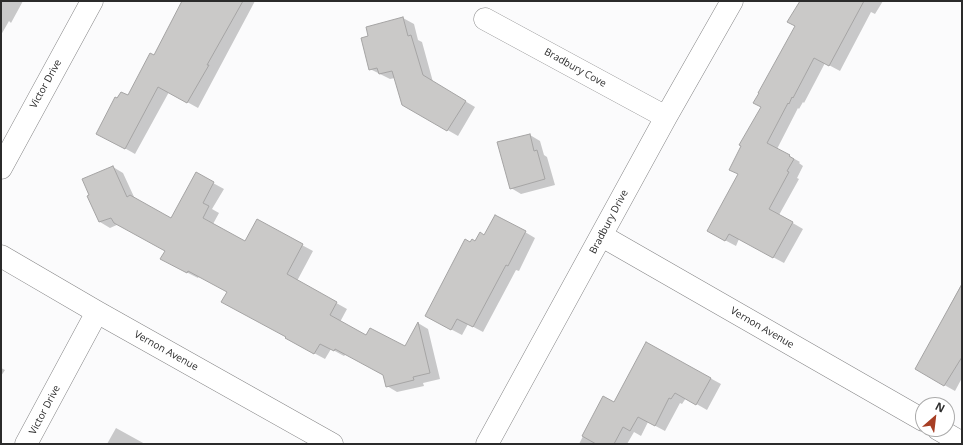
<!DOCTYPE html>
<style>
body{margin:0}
#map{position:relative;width:963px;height:445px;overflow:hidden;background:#fbfbfc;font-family:"Open Sans",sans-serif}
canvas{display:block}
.frame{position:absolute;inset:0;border:2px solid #2b2b2b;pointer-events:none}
.north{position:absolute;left:915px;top:397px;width:40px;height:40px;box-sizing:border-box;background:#fff;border:1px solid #aaa;border-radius:50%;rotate:28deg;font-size:11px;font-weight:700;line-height:16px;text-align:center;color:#2b2b2b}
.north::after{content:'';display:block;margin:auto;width:14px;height:18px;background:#a73e24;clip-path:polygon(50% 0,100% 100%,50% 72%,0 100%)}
</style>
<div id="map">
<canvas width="963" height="445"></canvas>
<div class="frame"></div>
<div class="north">N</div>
</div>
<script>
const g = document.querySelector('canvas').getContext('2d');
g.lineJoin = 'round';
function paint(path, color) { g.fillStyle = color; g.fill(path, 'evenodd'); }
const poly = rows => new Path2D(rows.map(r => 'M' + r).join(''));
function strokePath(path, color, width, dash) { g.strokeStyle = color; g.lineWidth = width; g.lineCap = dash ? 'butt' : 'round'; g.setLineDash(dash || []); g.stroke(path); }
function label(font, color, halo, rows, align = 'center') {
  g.font = font + ' "Open Sans",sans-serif'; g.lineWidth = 3; g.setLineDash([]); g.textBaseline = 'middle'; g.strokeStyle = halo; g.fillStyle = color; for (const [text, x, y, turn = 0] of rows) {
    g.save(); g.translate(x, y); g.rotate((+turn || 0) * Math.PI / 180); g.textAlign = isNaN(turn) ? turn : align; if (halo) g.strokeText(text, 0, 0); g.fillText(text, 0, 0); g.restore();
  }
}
const shadow = poly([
 [1,1,23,1,11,23,9,21,1,35],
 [183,1,255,1,198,108,169,92,135,154,98,133,128,97,154,56],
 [810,1,883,1,875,14,871,12,840,71,825,63,804,103,803,102,799,109,798,108,777,149,800,162,799,163,803,166,797,178,799,179,779,215,803,229,784,263,739,239,736,246,719,237,762,107],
 [403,18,414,24,418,40,422,42,433,82,475,107,458,136,402,104,395,78,390,79,370,69,370,37,367,27],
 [530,135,540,141,544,155,547,157,555,185,521,194,511,188],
 [113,167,123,173,135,199,172,220,213,183,224,189,212,209,219,213,213,224,246,242,257,221,313,251,297,281,347,309,340,322,367,337,405,348,418,323,428,329,440,379,423,383,424,386,397,392,387,386,384,375,346,354,344,356,331,349,325,359,286,338,287,336,228,292,199,276,198,278,172,265,166,251,119,224,110,228,100,222],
 [525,232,535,238,519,271,516,270,483,332,468,324,462,335,437,322,470,243,476,242,485,236],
 [962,283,962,378,955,391,916,369,949,310,948,309],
 [1,368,5,370,1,376],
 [710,378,721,384,707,410,686,398,682,404,680,403,665,431,648,422,641,436,634,432,627,444,579,444,603,397,615,403],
 [116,428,145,444,107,444]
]);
const building = poly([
 [182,1,243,1,207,65,209,65,187,103,158,87,125,149,96,134,115,97,117,98,121,92,128,95,150,53,154,55,182,1],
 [800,1,864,1,829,66,814,58,793,98,792,97,789,104,788,103,767,143,790,155,789,156,794,159,787,171,789,172,769,209,793,222,773,258,729,234,725,241,707,231,738,174,729,170,741,146,739,145,761,107,753,103,759,93,758,93,795,26,787,22,800,1],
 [403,17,408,36,411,35,423,75,466,101,447,131,402,105,392,71,379,74,377,68,369,70,361,38,368,36,366,27,403,17],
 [530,134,534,151,537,150,545,179,510,189,497,142,530,134],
 [113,166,127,197,130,195,171,218,196,172,214,182,203,203,209,206,203,218,245,241,257,219,303,244,287,274,337,302,330,315,366,335,370,328,405,346,418,322,430,373,413,377,414,380,386,387,383,375,335,349,334,351,320,344,314,354,285,338,286,337,221,302,227,292,188,271,187,273,160,259,165,251,114,223,111,218,99,222,87,196,89,195,82,179,113,166],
 [495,215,526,231,508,266,506,265,473,327,457,319,451,330,425,316,465,239,470,242,472,239,475,241,480,232,484,235,495,215],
 [962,284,962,357,944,386,915,369,962,284],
 [646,342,711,378,696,405,675,393,671,399,669,398,655,426,638,417,630,431,623,427,614,444,596,444,582,436,603,396,614,402,646,342]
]);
const street = poly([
 [485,19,666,117],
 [1,168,92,1],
 [602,236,923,420],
 [1,256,97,312,332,444],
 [938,429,962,443],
 [26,444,97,312],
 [487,444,666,117,732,1]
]);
const streetNames = [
 ["Bradbury Cove",575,68,29],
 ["Victor Drive",46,84,-61],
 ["Bradbury Drive",609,222,-62],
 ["Vernon Avenue",762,328,30],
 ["Vernon Avenue",166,351,29],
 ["Victor Drive",45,410,-62]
];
paint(shadow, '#0003');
paint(building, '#cac9c8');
strokePath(building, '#a5a4a4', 1);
strokePath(street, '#858586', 23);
strokePath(street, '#fff', 22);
label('10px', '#2b2b2b', '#fff', streetNames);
</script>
